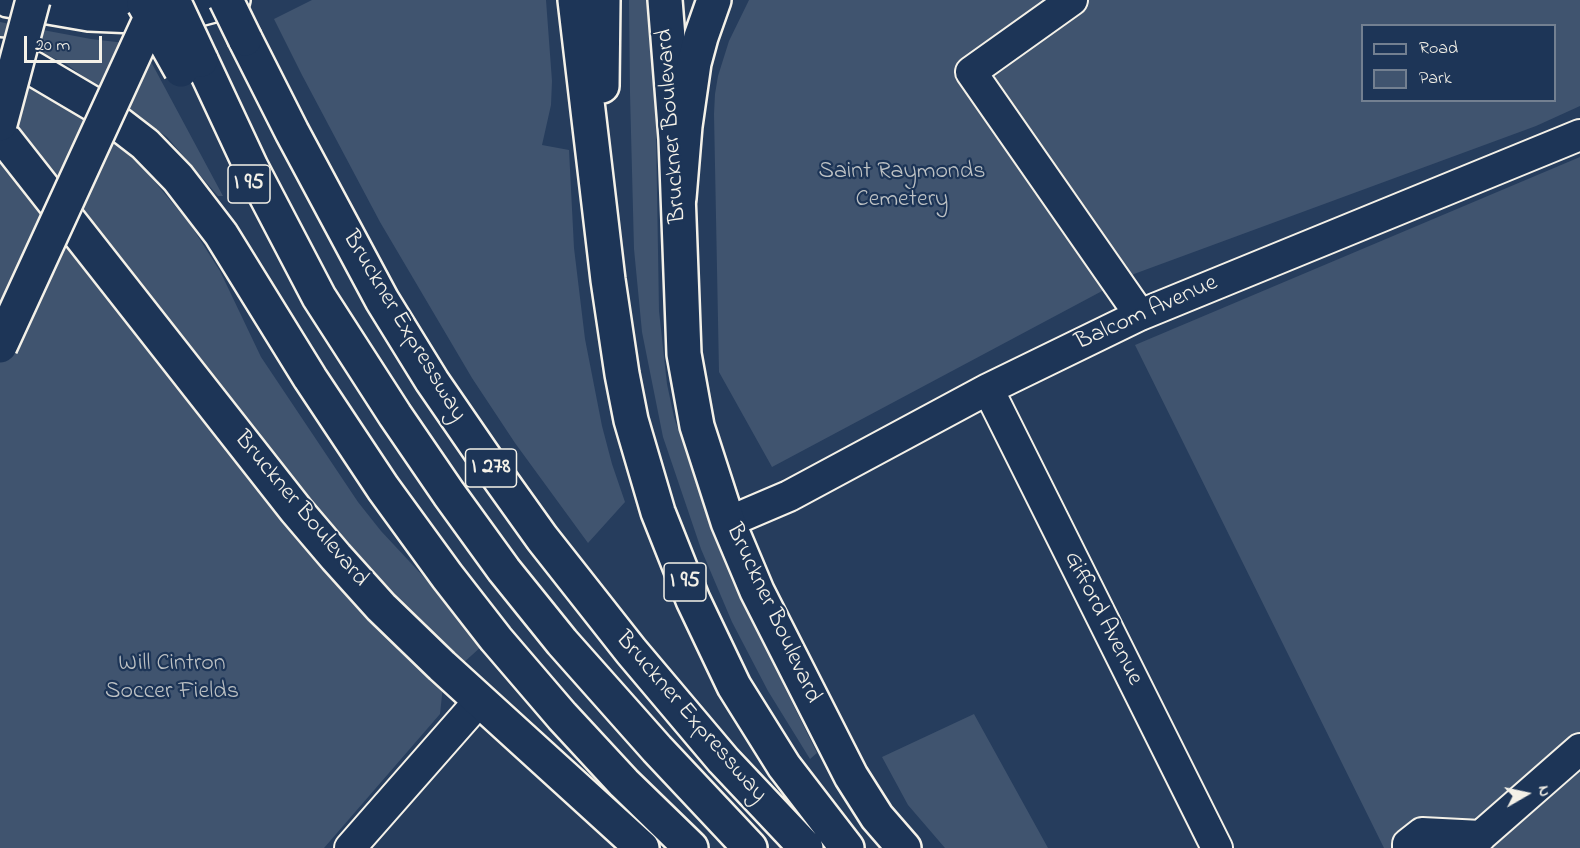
<!DOCTYPE html>
<style>
body{margin:0}
#map{position:relative;width:1580px;height:848px;overflow:hidden;background:#263d5d;font-family:"Indie Flower",sans-serif}
canvas{display:block}
.legend{position:absolute;left:1361px;top:24px;width:195px;height:78px;box-sizing:border-box;background:#1d3557;border:2px solid #738091;margin:0;padding:8px 10px;list-style:none;font-size:18px;color:#f4f1e8}
.legend li{display:flex;align-items:center;gap:12px;height:30px}
.legend b{width:30px;border:2px solid #738091}
.north{position:absolute;left:1496px;top:764px;width:60px;height:60px;-webkit-text-stroke:4px #1d3557;paint-order:stroke;rotate:81deg;font-size:16px;font-weight:700;line-height:24px;text-align:center;color:#f4f1e8}
.north::after{content:'';display:block;margin:auto;width:21px;height:27px;background:#f4f1e8;clip-path:polygon(50% 0,100% 100%,50% 72%,0 100%)}
.scale{position:absolute;left:24px;top:36px;width:78px;height:27px;box-sizing:border-box;border:3px solid #f4f1e8;border-top:0;padding-left:8px;font-size:18px;line-height:21px;white-space:nowrap;color:#f4f1e8;-webkit-text-stroke:4px #1d3557;paint-order:stroke}
</style>
<div id="map">
<canvas width="1580" height="848"></canvas>
<ul class="legend">
<li><b style="height:8px;background:#1d3557"></b>Road</li>
<li><b style="height:16px;background:#40546f"></b>Park</li>
</ul>
<div class="north">N</div>
<div class="scale">20 m</div>
</div>
<script>
const g = document.querySelector('canvas').getContext('2d');
g.lineJoin = 'round';
function paint(path, color) { g.fillStyle = color; g.fill(path, 'evenodd'); }
const poly = rows => new Path2D(rows.map(r => 'M' + r).join(''));
function strokePath(path, color, width, dash) { g.strokeStyle = color; g.lineWidth = width; g.lineCap = dash ? 'butt' : 'round'; g.setLineDash(dash || []); g.stroke(path); }
function label(font, color, halo, rows, align = 'center') {
  g.font = font + ' "Indie Flower",sans-serif'; g.lineWidth = 4.5; g.setLineDash([]); g.textBaseline = 'middle'; g.strokeStyle = halo; g.fillStyle = color; for (const [text, x, y, turn = 0] of rows) {
    g.save(); g.translate(x, y); g.rotate((+turn || 0) * Math.PI / 180); g.textAlign = isNaN(turn) ? turn : align; if (halo) g.strokeText(text, 0, 0); g.fillText(text, 0, 0); g.restore();
  }
}
const green = poly([
 [312,0,546,0,552,81,551,105,542,145,569,150,574,248,585,339,602,426,612,464,625,502,588,543,515,443,472,378,380,222,302,75,274,19],
 [629,0,649,0,655,71,659,311,667,384,674,417,711,529,732,581,817,753,810,759,768,691,732,622,701,549,663,437,642,332,634,249,630,93],
 [749,0,1580,0,1580,106,1536,126,1134,274,772,467,719,372,714,114,715,94,718,76,729,41],
 [1362,26,1554,26,1554,100,1362,100],
 [0,22,91,39,142,45,223,196,218,196,167,137,66,64,28,46,0,36],
 [0,77,47,94,66,104,108,134,150,176,190,224,220,271,261,357,358,502,381,531,436,590,483,645,461,665,400,604,353,554,307,499,0,106],
 [1580,157,1580,848,1384,848,1135,345],
 [0,164,4,165,303,537,443,686,440,714,324,848,0,848],
 [974,714,1048,848,945,848,908,805,882,757]
]);
const minor = poly([
 [1072,0,971,72,1140,315],
 [988,389,1217,848],
 [728,522,789,496,988,389,1140,315,1580,135],
 [350,848,480,700],
 [1408,848,1408,844,1422,833,1481,836],
 [1467,848,1580,749]
]);
const major = poly([
 [665,0,676,139,684,354,697,426,728,522,757,591,851,776,877,817,904,848],
 [0,133,296,510,336,557,381,607,442,666,642,848]
]);
const highway = poly([
 [8,0,89,14,135,16,195,10,233,0],
 [575,0,608,280,622,374,631,420,658,512,693,600,734,686,784,766,847,848],
 [245,39,292,132,382,300,432,381,487,461,542,538,631,651,723,760,806,848],
 [0,55,32,68,93,104,145,144,178,178,221,234,310,378,383,488,447,576,496,639,562,716,624,783,691,848],
 [201,60,251,167,319,297,395,415,449,494,504,570,562,642,657,749,750,848],
 [602,86,603,0],
 [679,198,685,126,694,63,701,37,714,0]
]);
const highwayBridge = poly([
 [173,0,201,60],
 [226,0,245,39],
 [144,4,181,70],
 [0,124,33,0],
 [0,346,159,0]
]);
const shields = [
 [249,184,42],
 [491,468,51],
 [685,582,42]
];
const shieldNames = [
 ["I 95",249,184],
 ["I 278",491,468],
 ["I 95",685,582]
];
const streetNames = [
 ["Bruckner Boulevard",673,126,-94],
 ["Balcom Avenue",1147,314,-24],
 ["Bruckner Expressway",403,327,59],
 ["Bruckner Boulevard",300,510,50],
 ["Bruckner Boulevard",772,614,65],
 ["Gifford Avenue",1102,619,63],
 ["Bruckner Expressway",690,718,49]
];
const parkNames = [
 ["Saint Raymonds",902,173],
 ["Cemetery",902,201],
 ["Will Cintron",172,665],
 ["Soccer Fields",172,693]
];
paint(green, '#40546f');
strokePath(minor, '#f4f1e8', 34);
strokePath(major, '#f4f1e8', 38);
strokePath(highway, '#f4f1e8', 38);
strokePath(minor, '#1d3557', 30);
strokePath(major, '#1d3557', 33);
strokePath(highway, '#1d3557', 33);
strokePath(highwayBridge, '#f4f1e8', 38, []);
strokePath(highwayBridge, '#1d3557', 33);
for (const [x, y, w] of shields) { const box = new Path2D(); box.roundRect(x - w / 2, y - 19, w, 38, 4.5); g.fillStyle = '#1d3557'; g.fill(box); strokePath(box, '#f4f1e8', 1.5); }
label('bold 22px', '#f4f1e8', null, shieldNames);
label('24px', '#f4f1e8', '#1d3557', streetNames);
label('24px', '#bec2c4', '#1d3557', parkNames);
</script>
